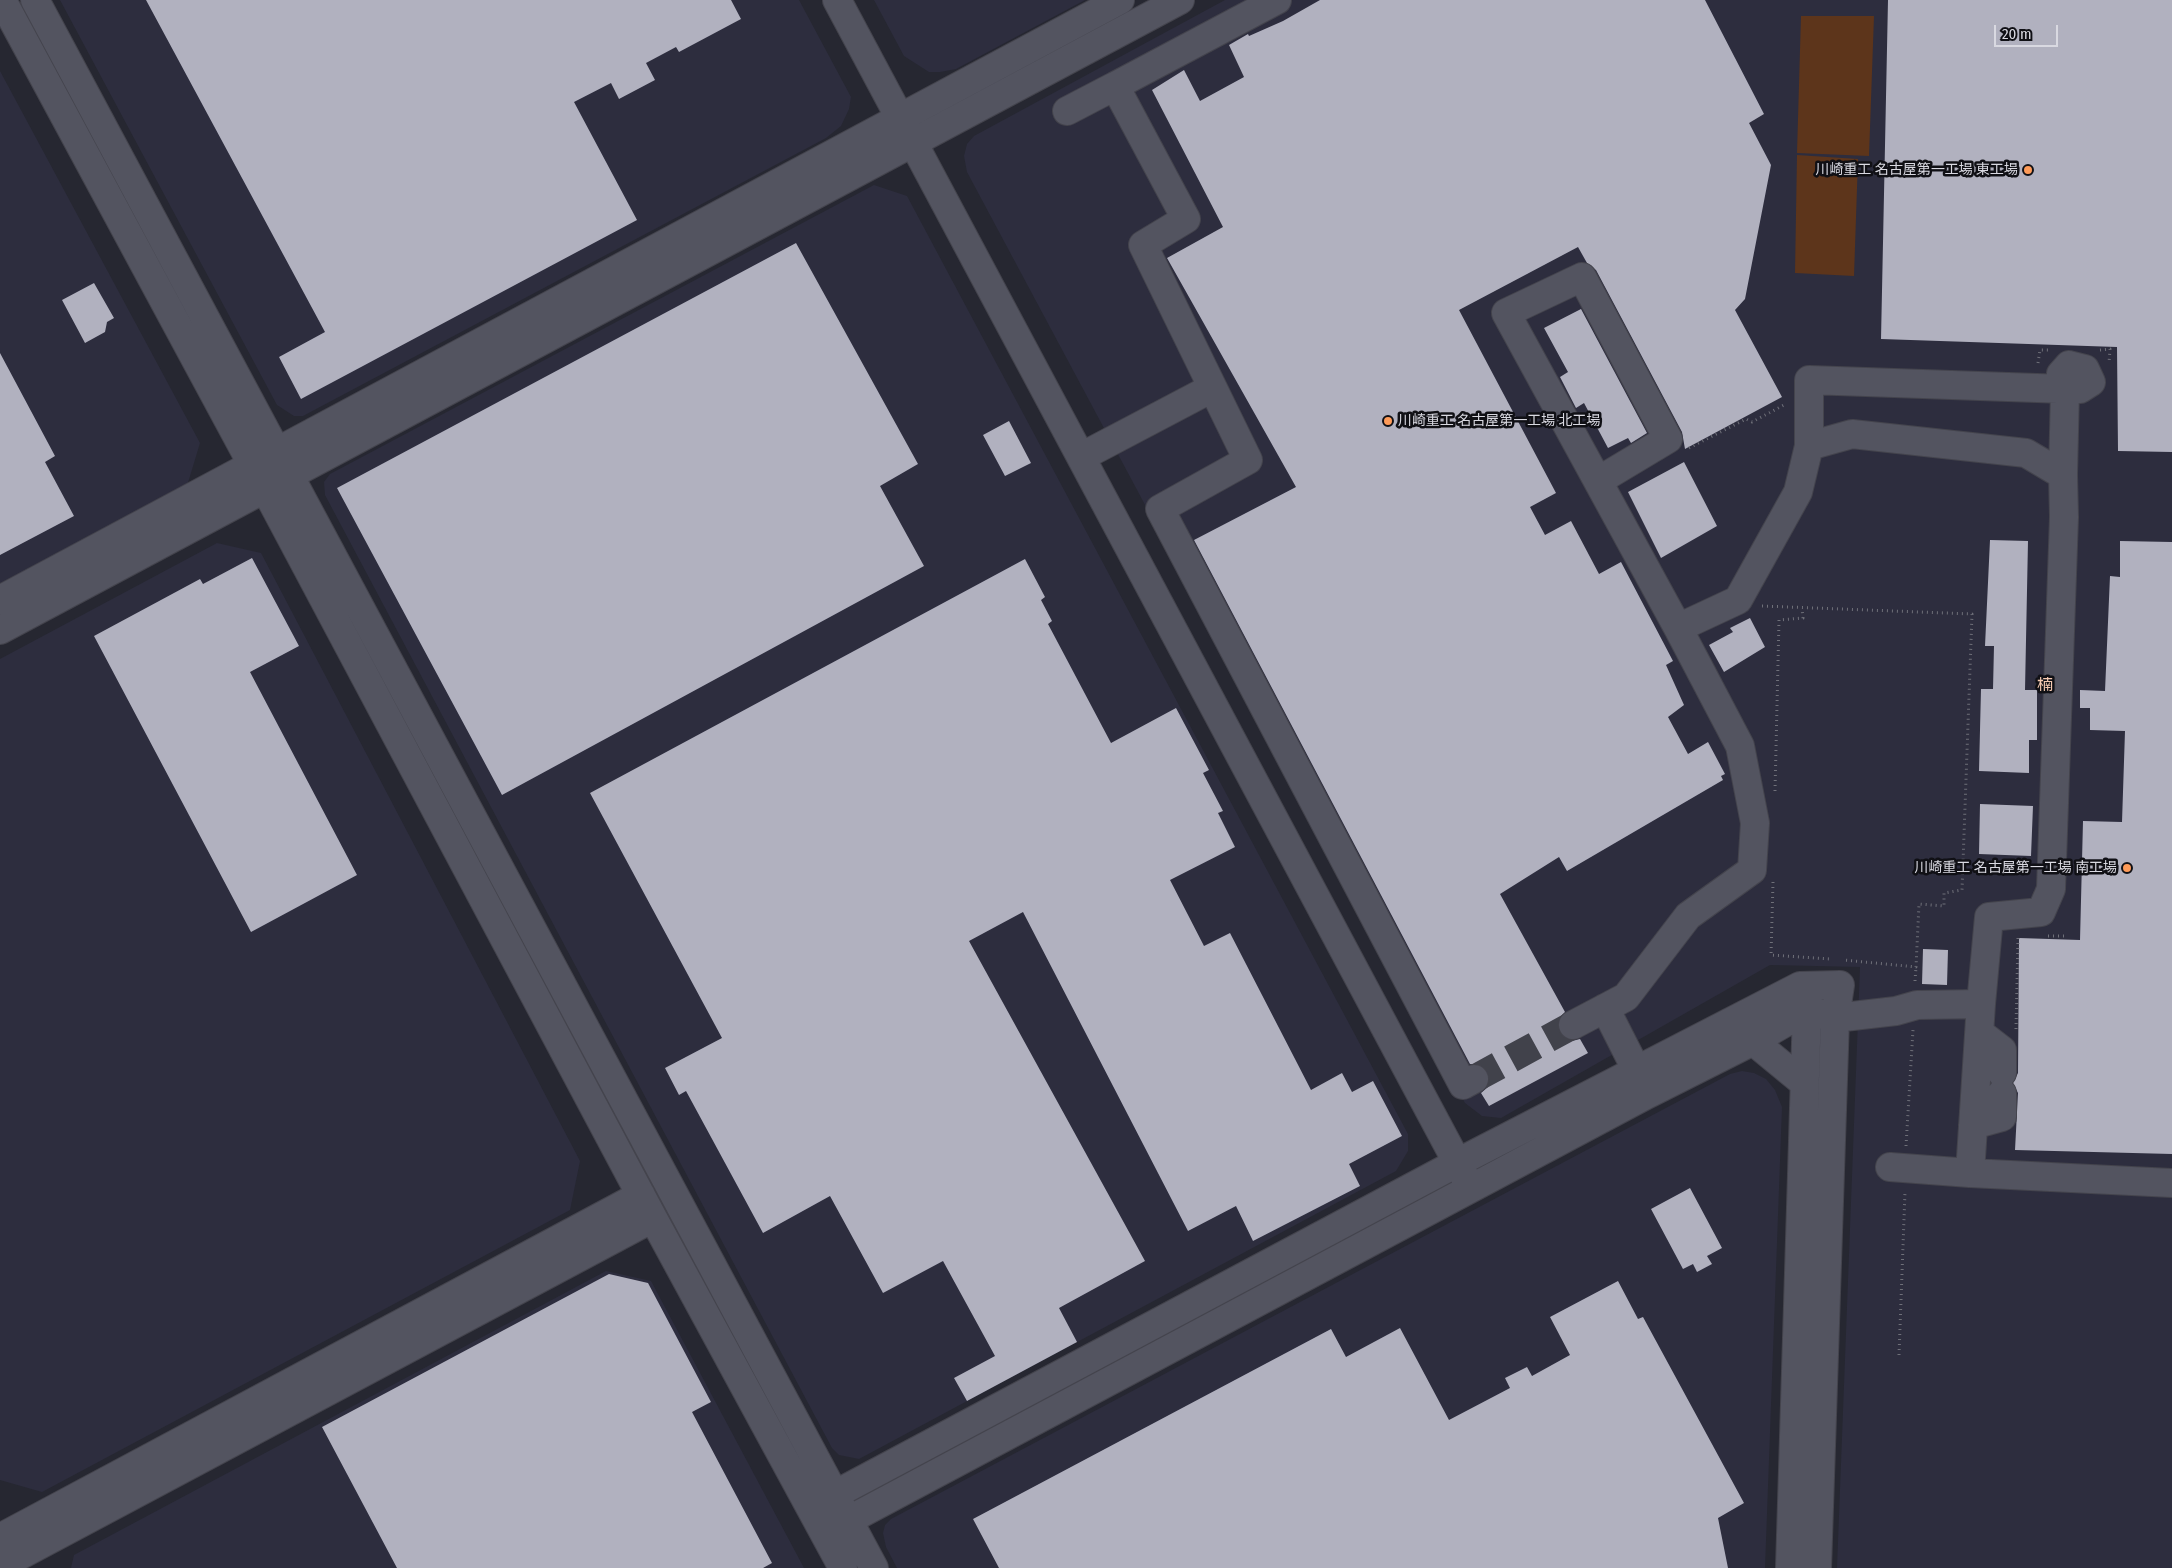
<!DOCTYPE html>
<meta charset="utf-8">
<style>
body{margin:0}
#map{position:relative;width:2172px;height:1568px;overflow:hidden;background:#262731;font-family:"Fira Sans Condensed",sans-serif}
canvas{display:block}
.scale{position:absolute;left:1994px;top:25px;width:64px;height:22px;box-sizing:border-box;border:2px solid #d9d9e1;border-top:0;padding-left:6px;font-size:15px;line-height:18px;white-space:nowrap;color:#d9d9e1;-webkit-text-stroke:4px #101015;paint-order:stroke}
</style>
<div id="map">
<canvas width="2172" height="1568"></canvas>
<div class="scale">20 m</div>
</div>
<script>
const g = document.querySelector('canvas').getContext('2d');
g.lineJoin = 'round';
function paint(path, color) { g.fillStyle = color; g.fill(path, 'evenodd'); }
const poly = rows => new Path2D(rows.map(r => 'M' + r).join(''));
function strokePath(path, color, width, dash) { g.strokeStyle = color; g.lineWidth = width; g.lineCap = dash ? 'butt' : 'round'; g.setLineDash(dash || []); g.stroke(path); }
function label(font, color, halo, rows, align = 'center') {
  g.font = font + ' "Fira Sans Condensed","Noto Sans JP",sans-serif'; g.lineWidth = 5; g.setLineDash([]); g.textBaseline = 'middle'; g.strokeStyle = halo; g.fillStyle = color; for (const [text, x, y, turn = 0] of rows) {
    g.save(); g.translate(x, y); g.rotate((+turn || 0) * Math.PI / 180); g.textAlign = isNaN(turn) ? turn : align; if (halo) g.strokeText(text, 0, 0); g.fillText(text, 0, 0); g.restore();
  }
}
const built = poly([
 [60,0,799,0,851,97,849,109,841,126,826,138,303,416,294,416,277,405],
 [874,0,1085,0,956,69,940,72,929,72,904,56],
 [1225,0,2172,0,2172,1568,1837,1568,1860,967,1770,965,1501,1118,1482,1116,1465,1103,967,172,964,156,967,144,974,136],
 [0,71,200,443,187,486,0,586],
 [874,185,907,196,1408,1134,1408,1151,1396,1171,859,1459,839,1455,832,1448,325,495,324,482,330,474],
 [217,543,261,553,580,1161,570,1210,42,1492,0,1480,0,659],
 [1742,1071,1754,1073,1766,1079,1775,1090,1782,1107,1765,1568,897,1568,886,1547,883,1533,885,1525,891,1519,1730,1074],
 [606,1271,651,1281,804,1568,71,1568,74,1555]
]);
const green = poly([
 [1801,16,1874,16,1869,156,1797,153],
 [1797,155,1858,159,1854,276,1795,273]
]);
const building = poly([
 [146,0,731,0,741,19,679,52,676,47,646,63,655,80,619,99,611,83,574,102,637,220,301,399,279,357,325,332],
 [1320,0,1705,0,1764,114,1749,123,1771,165,1745,299,1735,310,1782,397,1685,449,1682,432,1596,270,1587,263,1578,247,1459,310,1556,493,1530,507,1545,535,1571,521,1599,574,1621,562,1673,661,1666,665,1684,705,1668,717,1688,754,1708,742,1725,774,1721,776,1723,780,1567,871,1559,857,1500,894,1565,1012,1560,1017,1557,1024,1559,1033,1565,1038,1572,1041,1580,1039,1588,1053,1489,1106,1481,1093,1488,1087,1490,1080,1488,1072,1482,1065,1470,1064,1194,540,1296,487,1167,258,1223,227,1152,90,1184,70,1200,101,1244,77,1229,45,1248,34,1249,36,1283,21],
 [1888,0,2172,0,2172,452,2118,451,2117,347,1881,339],
 [796,243,918,464,880,486,924,566,502,795,337,488],
 [94,283,114,318,107,322,105,332,85,343,62,300],
 [1581,309,1647,433,1631,443,1628,438,1608,448,1584,403,1576,408,1560,377,1568,372,1544,328],
 [0,353,55,456,45,462,74,516,0,555],
 [1009,421,1031,463,1005,476,983,435],
 [1684,462,1717,526,1661,558,1628,492],
 [1990,540,2028,541,2025,690,2037,690,2037,740,2029,740,2029,773,1979,771,1981,689,1993,689,1994,646,1985,646],
 [2120,541,2172,542,2172,1154,2015,1150,2018,1093,2013,1083,2018,1073,2019,938,2080,940,2083,821,2122,822,2125,731,2090,730,2090,708,2080,708,2080,690,2105,691,2110,576,2120,577],
 [252,558,299,646,250,672,357,875,251,932,94,636,200,579,203,584],
 [1025,559,1045,597,1041,600,1052,621,1048,624,1111,743,1176,708,1209,770,1203,773,1223,811,1218,813,1235,847,1170,880,1204,946,1230,933,1311,1090,1342,1073,1352,1092,1373,1081,1402,1136,1349,1164,1360,1186,1253,1241,1236,1206,1188,1231,1023,912,969,941,1145,1261,1059,1308,1077,1342,967,1401,954,1378,995,1356,943,1261,883,1293,830,1196,763,1233,686,1091,679,1095,665,1068,722,1038,590,793],
 [1750,618,1765,647,1724,672,1709,645,1733,632,1730,628],
 [1980,804,2033,806,2031,856,1979,854],
 [1923,949,1948,950,1947,985,1922,984],
 [1690,1188,1722,1248,1707,1256,1712,1264,1697,1272,1693,1264,1683,1269,1651,1209],
 [609,1274,648,1283,711,1402,692,1412,772,1563,763,1568,397,1568,322,1427],
 [1618,1281,1638,1319,1643,1317,1744,1503,1718,1518,1728,1568,999,1568,973,1519,1331,1329,1346,1357,1400,1328,1449,1420,1510,1388,1505,1378,1527,1367,1532,1376,1570,1355,1550,1317]
]);
const minorTunnel = poly([
 [1474,1079,1573,1025]
]);
const path = poly([
 [2100,350,2110,349,2109,363],
 [2038,363,2040,350,2051,350],
 [1689,448,1746,419,1752,422,1784,405],
 [1762,606,1972,614,1962,890,1944,893,1944,906,1919,904,1916,967,1844,960],
 [1775,791,1779,620,1803,618,1802,609],
 [1773,882,1771,955,1830,959],
 [2048,936,2065,936],
 [1915,981,1916,967],
 [2016,1029,2018,938],
 [1906,1146,1913,1030],
 [1899,1355,1905,1192]
]);
const minor = poly([
 [2,0,252,464,653,1218,843,1568],
 [35,0,874,1568],
 [837,0,1466,1179],
 [1277,0,1115,86,1186,219,1143,245,1248,460,1160,509,1463,1085,1474,1079],
 [1067,111,1115,86],
 [2069,365,2085,369,2091,382,2080,389,2065,389,2061,374,2069,365],
 [1809,446,1809,380,2065,389,2063,475],
 [1081,457,1212,388],
 [1598,481,1668,439,1582,277,1506,313,1678,628],
 [0,600,1120,0],
 [0,630,1180,0],
 [1605,1008,1645,1087],
 [1573,1025,1626,997,1688,916,1752,870,1755,823,1740,746,1678,628,1738,600,1798,492,1809,446,1852,434,2026,453,2063,475,2064,517,2051,889,2041,912,1989,917,1981,1004],
 [1980,1033,2002,1050,2002,1073],
 [1753,1041,1804,1083],
 [1973,1125,2002,1117,2002,1093],
 [1890,1167,1970,1173],
 [819,1503,1457,1163,1800,986,1840,985,1835,1018,1817,1568],
 [832,1529,1648,1094,1753,1041,1807,1010,1835,1018,1896,1011,1917,1005,1981,1004,1970,1173,2172,1183],
 [0,1538,641,1195],
 [0,1566,653,1218],
 [1790,1568,1807,1010,1803,995]
]);
const markers = [
 [2028,170,5,"#fe9b59"],
 [1388,421,5,"#fe9b59"],
 [2127,868,5,"#fe9b59"]
];
const poiNames = [
 ["川崎重工 名古屋第一工場 東工場",2018,170],
 ["川崎重工 名古屋第一工場 北工場",1398,421,"left"],
 ["川崎重工 名古屋第一工場 南工場",2117,868]
];
const quarterNames = [
 ["楠",2045,686]
];
paint(built, '#2d2d3e');
paint(green, '#5d351b');
paint(building, '#b1b1bf');
strokePath(minorTunnel, '#41424b', 28, [28, 14]);
strokePath(minor, '#44444d', 30);
strokePath(path, '#6f7079', 3, [1, 4]);
strokePath(minor, '#535460', 28);
for (const [x, y, r, color] of markers) { const dot = new Path2D(); dot.arc(x, y, r, 0, 2 * Math.PI); g.fillStyle = color; g.fill(dot); strokePath(dot, '#101015', 2); }
label('14px', '#d9d9e1', '#101015', poiNames, 'right');
label('16px', '#f6cbb2', '#101015', quarterNames);
</script>
